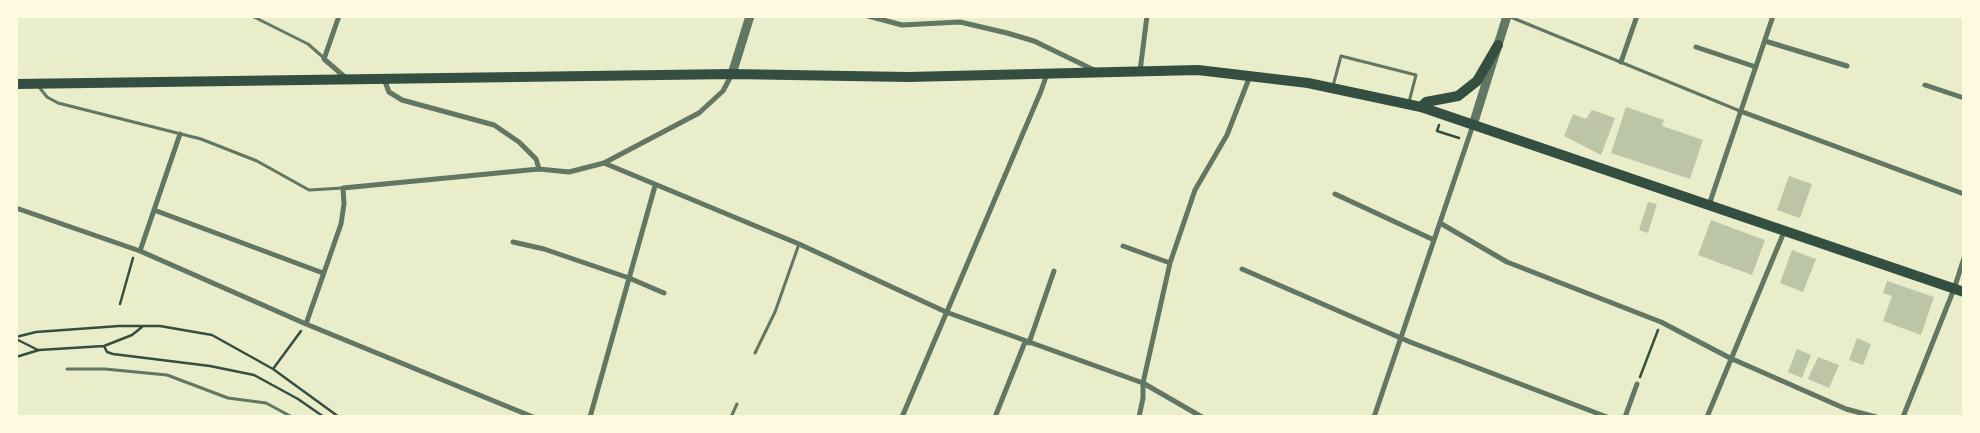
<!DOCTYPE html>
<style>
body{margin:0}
#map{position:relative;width:1980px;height:433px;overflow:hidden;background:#e9edc9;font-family:Manrope,sans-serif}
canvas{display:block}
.frame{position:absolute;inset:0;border:18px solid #fefae0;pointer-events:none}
</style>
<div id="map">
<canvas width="1980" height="433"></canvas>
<div class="frame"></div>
</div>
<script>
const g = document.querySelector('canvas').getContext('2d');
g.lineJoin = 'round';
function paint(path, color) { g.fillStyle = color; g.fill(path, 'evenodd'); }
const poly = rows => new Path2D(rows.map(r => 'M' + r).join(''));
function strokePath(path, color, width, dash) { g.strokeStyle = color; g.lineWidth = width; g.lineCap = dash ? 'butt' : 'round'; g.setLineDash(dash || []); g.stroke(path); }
const building = poly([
 [1626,107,1664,120,1662,126,1703,140,1690,179,1611,153],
 [1592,110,1615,118,1601,155,1564,136,1573,114,1586,119],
 [1789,176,1812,184,1800,218,1777,210],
 [1648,202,1657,204,1648,233,1639,230],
 [1711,220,1765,240,1752,275,1698,255],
 [1792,250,1816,259,1803,292,1780,283],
 [1887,281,1934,297,1921,335,1883,321,1892,296,1883,293],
 [1857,338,1871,344,1863,365,1849,360],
 [1797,349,1811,355,1802,378,1788,372],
 [1818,357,1839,365,1829,388,1808,379]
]);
const path = poly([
 [1439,125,1437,131,1459,138],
 [120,304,133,258],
 [16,337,36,332,119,326,160,326,212,335,273,369,339,417],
 [16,339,38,350],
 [104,346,107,352,113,354,210,366,254,375,298,399,324,417],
 [16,357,39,350,104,346,132,335,142,327],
 [273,369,301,331],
 [1640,377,1658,330]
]);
const service = poly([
 [252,16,308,44,324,58],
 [1508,16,1740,111],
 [1333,86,1341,56,1416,75,1409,102],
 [39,87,47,97,58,103,201,139,257,161,309,190,343,188],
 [755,353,775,312,799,244],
 [67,369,105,369,167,375,228,398,266,403,292,417],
 [731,417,737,404]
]);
const minor = poly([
 [339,16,324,59,346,78],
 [868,16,902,25,960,22,1007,33,1034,41,1094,70],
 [1765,41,1847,66],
 [1696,47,1756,67],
 [1621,62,1637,16],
 [1140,71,1147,16],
 [384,79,389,92,402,100,494,125,519,142,536,159,539,169],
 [1925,85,1964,98],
 [1740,111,1964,194],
 [604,163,799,244,946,312,1143,383,1202,417],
 [1335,194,1434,240],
 [1709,205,1773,16],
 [16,208,140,251,306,324,533,417],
 [154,210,323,273],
 [1440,223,1507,262,1661,322,1730,358,1846,409,1876,417],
 [513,242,544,249,629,278,664,293],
 [1123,246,1170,263],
 [140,251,180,134],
 [1242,269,1410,342,1607,417],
 [306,324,341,224,344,204,343,188,539,169,569,172,604,163,699,113,723,91,732,74],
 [1029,343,1054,271],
 [590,417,655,186],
 [902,417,1041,91,1047,74],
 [995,417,1025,342],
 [1139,417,1143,398,1143,383,1170,263,1195,190,1227,135,1250,76],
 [1374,417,1473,125],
 [1625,417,1637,384],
 [1707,417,1784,232],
 [1903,417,1954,289,1964,258]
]);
const tertiary = poly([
 [732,74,750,16],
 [1473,125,1507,16]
]);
const primary = poly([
 [16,84,732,74,908,77,1198,70,1308,83,1421,107,1964,292],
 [1421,107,1426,102,1458,96,1477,81,1498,45]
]);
paint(building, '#bcc5a7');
strokePath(path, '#344e41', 2.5);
strokePath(service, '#617663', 3);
strokePath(minor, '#617663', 5);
strokePath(tertiary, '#617663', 9);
strokePath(primary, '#344e41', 10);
</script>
